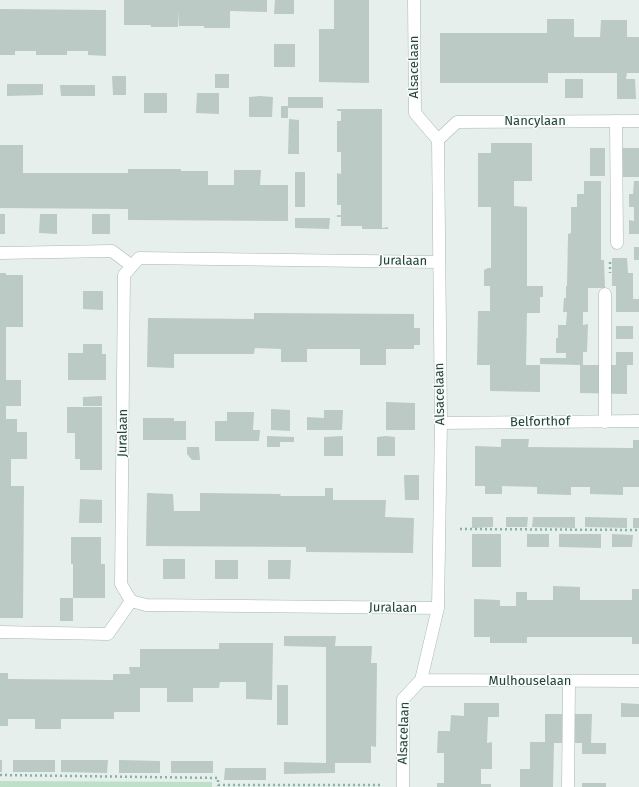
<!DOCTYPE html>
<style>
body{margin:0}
canvas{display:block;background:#e6efeb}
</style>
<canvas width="639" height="787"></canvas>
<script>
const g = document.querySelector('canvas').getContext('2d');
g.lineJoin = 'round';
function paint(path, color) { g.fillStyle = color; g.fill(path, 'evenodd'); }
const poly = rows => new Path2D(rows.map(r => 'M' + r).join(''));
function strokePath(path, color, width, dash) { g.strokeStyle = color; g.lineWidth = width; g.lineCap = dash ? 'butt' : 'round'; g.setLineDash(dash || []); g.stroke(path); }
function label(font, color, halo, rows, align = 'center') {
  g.font = font + ' "Fira Sans",sans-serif'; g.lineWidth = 3; g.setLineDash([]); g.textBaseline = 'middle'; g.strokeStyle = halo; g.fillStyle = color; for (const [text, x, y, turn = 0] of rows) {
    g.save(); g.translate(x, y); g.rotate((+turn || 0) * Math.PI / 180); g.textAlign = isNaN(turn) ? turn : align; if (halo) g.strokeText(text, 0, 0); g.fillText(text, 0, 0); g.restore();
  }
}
const green = poly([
 [0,781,212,782,212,787,0,787]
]);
const building = poly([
 [124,0,267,0,267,12,230,11,230,28,204,28,204,26,179,26,179,11,178,27,151,27,151,25,124,25],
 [275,0,294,0,294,14,274,14],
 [334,0,369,0,369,83,319,82,319,29,334,29],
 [0,9,106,10,106,56,88,55,88,51,67,51,67,55,36,55,36,51,15,51,15,55,0,55],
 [547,19,574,19,574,37,600,37,601,20,627,20,627,37,639,37,639,73,627,73,626,79,635,79,636,99,617,99,617,73,548,73,548,83,440,83,440,33,547,33],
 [274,44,295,44,295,67,274,67],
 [215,74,229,74,229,88,215,88],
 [112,76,126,76,126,95,113,95],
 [565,79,583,79,583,98,565,98],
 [7,84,43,84,43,95,7,96],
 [60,85,95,85,95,96,61,96],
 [144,93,167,93,167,113,144,113],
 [197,93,219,93,219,114,196,113],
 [260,96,273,97,272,117,249,117,249,97],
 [288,97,323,97,323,108,288,108,288,118,281,118,281,106,288,106],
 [337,109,382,109,382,228,388,227,388,229,362,229,362,226,341,226,341,217,337,217,337,215,341,215,341,205,337,205,337,173,341,174,341,152,337,152,337,121,341,121,341,111,337,111],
 [289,119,299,120,299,154,288,154],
 [491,143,532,143,532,181,514,181,514,206,527,207,527,286,543,286,543,297,540,297,540,313,527,313,526,365,540,365,540,392,490,391,490,365,477,365,478,311,490,311,490,286,484,286,484,270,488,268,491,268,491,207,478,207,478,153,491,153],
 [0,145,23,145,23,173,128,173,128,169,181,169,181,171,208,171,208,185,234,185,234,170,261,170,260,185,288,185,288,221,128,220,128,209,0,208],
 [590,148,605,148,605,176,590,176],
 [621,148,639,148,639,177,621,177],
 [295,172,305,172,305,207,295,207],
 [584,181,601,181,601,260,604,260,605,288,588,288,588,312,583,312,583,325,588,324,587,352,583,352,583,365,616,365,616,352,633,352,633,365,627,365,627,394,580,393,580,365,540,364,540,358,566,358,566,353,556,353,556,338,558,338,558,325,566,325,567,312,563,312,564,298,566,298,566,286,567,286,568,234,571,233,571,207,577,207,577,194,584,194],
 [634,181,639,181,639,234,629,234,629,220,634,221,634,207,629,207,629,194,633,194],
 [0,214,5,214,5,234,0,234],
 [40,214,57,214,57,234,39,233],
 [92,214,110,214,110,234,92,234],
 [295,218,330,218,329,229,295,228],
 [634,247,639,247,639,260,634,260],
 [612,258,627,258,628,273,633,273,633,299,639,299,639,312,616,312,616,286,612,286],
 [0,273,6,273,6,275,23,275,23,327,6,327,6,380,21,380,21,406,6,406,6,419,17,419,17,432,27,432,27,459,11,459,11,486,24,486,23,618,0,618],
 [83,291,103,291,103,310,83,309],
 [254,313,414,314,414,328,420,328,420,345,414,345,414,349,386,349,386,365,360,365,360,349,307,349,307,362,281,362,281,349,255,348,254,354,174,354,174,368,147,367,148,318,254,319],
 [616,326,633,326,633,339,616,339],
 [83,344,102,344,102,354,106,354,106,380,68,380,68,353,83,353],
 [102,396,102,406,83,406,83,397],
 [386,402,415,403,415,430,386,430],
 [67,407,102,407,102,470,80,470,80,459,75,459,75,433,67,433],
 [271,409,290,410,290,431,271,430],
 [324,410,343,410,342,430,307,430,307,417,324,418],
 [227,412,254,412,253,430,260,430,259,441,215,441,215,421,227,421],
 [143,418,174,418,174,421,186,421,186,440,143,440],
 [267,436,294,437,294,442,280,442,280,447,267,447],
 [343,436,343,456,324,456,324,437],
 [386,436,395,437,395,456,377,456,377,437],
 [501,439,529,439,528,447,633,448,633,440,639,440,639,487,623,487,623,495,590,494,590,487,571,487,571,495,537,494,537,487,502,486,502,494,485,494,485,486,475,486,475,446,501,447],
 [187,447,199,447,200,460,192,460,187,454],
 [404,475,419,475,419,500,405,500],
 [325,488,333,488,333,500,386,500,385,517,414,518,413,553,306,552,306,547,146,546,147,493,173,494,174,511,200,511,200,493,281,494,280,496,325,496],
 [80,499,102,500,102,523,79,523],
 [472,517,493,517,493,527,472,528],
 [506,517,528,517,527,527,506,527],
 [533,517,575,517,575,528,532,527],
 [585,517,627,518,627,528,585,527],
 [633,518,639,518,639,528,633,528],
 [472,534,501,534,501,567,472,567],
 [527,534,549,534,549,547,527,547],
 [559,534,601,534,601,548,559,547],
 [612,534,633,535,632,547,612,547],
 [71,537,101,537,101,564,105,564,105,598,73,598,73,564,71,564],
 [163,559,185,559,185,579,163,579],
 [215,560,238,560,238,579,215,579],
 [268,560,291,560,290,579,268,579],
 [553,586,580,587,580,600,632,600,632,589,639,589,639,644,632,644,632,637,527,637,527,643,490,643,490,637,474,637,474,599,500,600,500,606,516,606,516,592,527,592,527,600,553,600],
 [60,598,73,598,73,621,60,621],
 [284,636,336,636,335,646,372,646,371,663,377,663,376,747,371,746,371,763,335,763,335,773,284,774,284,762,326,763,326,647,284,646],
 [219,643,273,643,272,700,246,699,246,682,220,682,219,688,193,688,193,702,167,702,167,688,140,688,140,712,114,712,114,719,61,719,61,729,35,729,35,719,8,719,8,726,0,726,0,673,8,673,8,679,113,680,113,674,130,674,129,667,140,667,140,649,219,649],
 [277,685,288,685,288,725,277,725],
 [464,703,499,703,499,717,488,717,487,743,492,742,492,769,481,769,481,784,491,784,491,787,437,787,437,783,444,783,444,753,437,753,438,731,450,731,451,715,464,716],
 [621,703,639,704,639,717,621,717],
 [545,714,562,714,562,743,554,743,553,787,520,787,520,769,530,769,530,742,545,742],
 [575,714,592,714,591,743,606,743,606,754,582,754,582,743,575,743],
 [0,760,2,760,2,772,0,772],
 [13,760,55,760,55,772,13,772],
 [61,760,108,760,107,773,61,772],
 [119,760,160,761,160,773,119,773],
 [171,761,213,761,213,773,171,773],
 [225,768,266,768,266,780,224,780],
 [582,783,606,783,606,787,582,787]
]);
const path = poly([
 [610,262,610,273],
 [460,529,639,530],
 [0,775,218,778,218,785,383,785]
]);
const lane = poly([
 [616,121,617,243],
 [0,253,112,251,132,266],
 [605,422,605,294],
 [0,632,108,634,131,601],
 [568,787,569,681]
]);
const street = poly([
 [438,140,457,122,639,121],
 [441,423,639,421],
 [438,608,146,605,131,601,121,584,124,275,139,258,439,262],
 [421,680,639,681],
 [403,787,403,699,421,680,438,608,441,423,438,140,415,113,414,0]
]);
const streetNames = [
 ["Alsacelaan",414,67,-90],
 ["Nancylaan",535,121],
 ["Juralaan",403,261,1],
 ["Alsacelaan",440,394,-91],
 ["Belforthof",540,422,-1],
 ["Juralaan",123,433,-89],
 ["Juralaan",393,608,1],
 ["Mulhouselaan",530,681],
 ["Alsacelaan",404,733,-88]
];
paint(green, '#bfe0c8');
paint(building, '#bbcac4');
strokePath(lane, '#a8b8b2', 13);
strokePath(street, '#a8b8b2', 13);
strokePath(path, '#86b3a5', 2.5, [2, 3]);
strokePath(lane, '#fff', 12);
strokePath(street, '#fff', 12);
label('13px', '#24423a', '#f7fbf9', streetNames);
</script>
